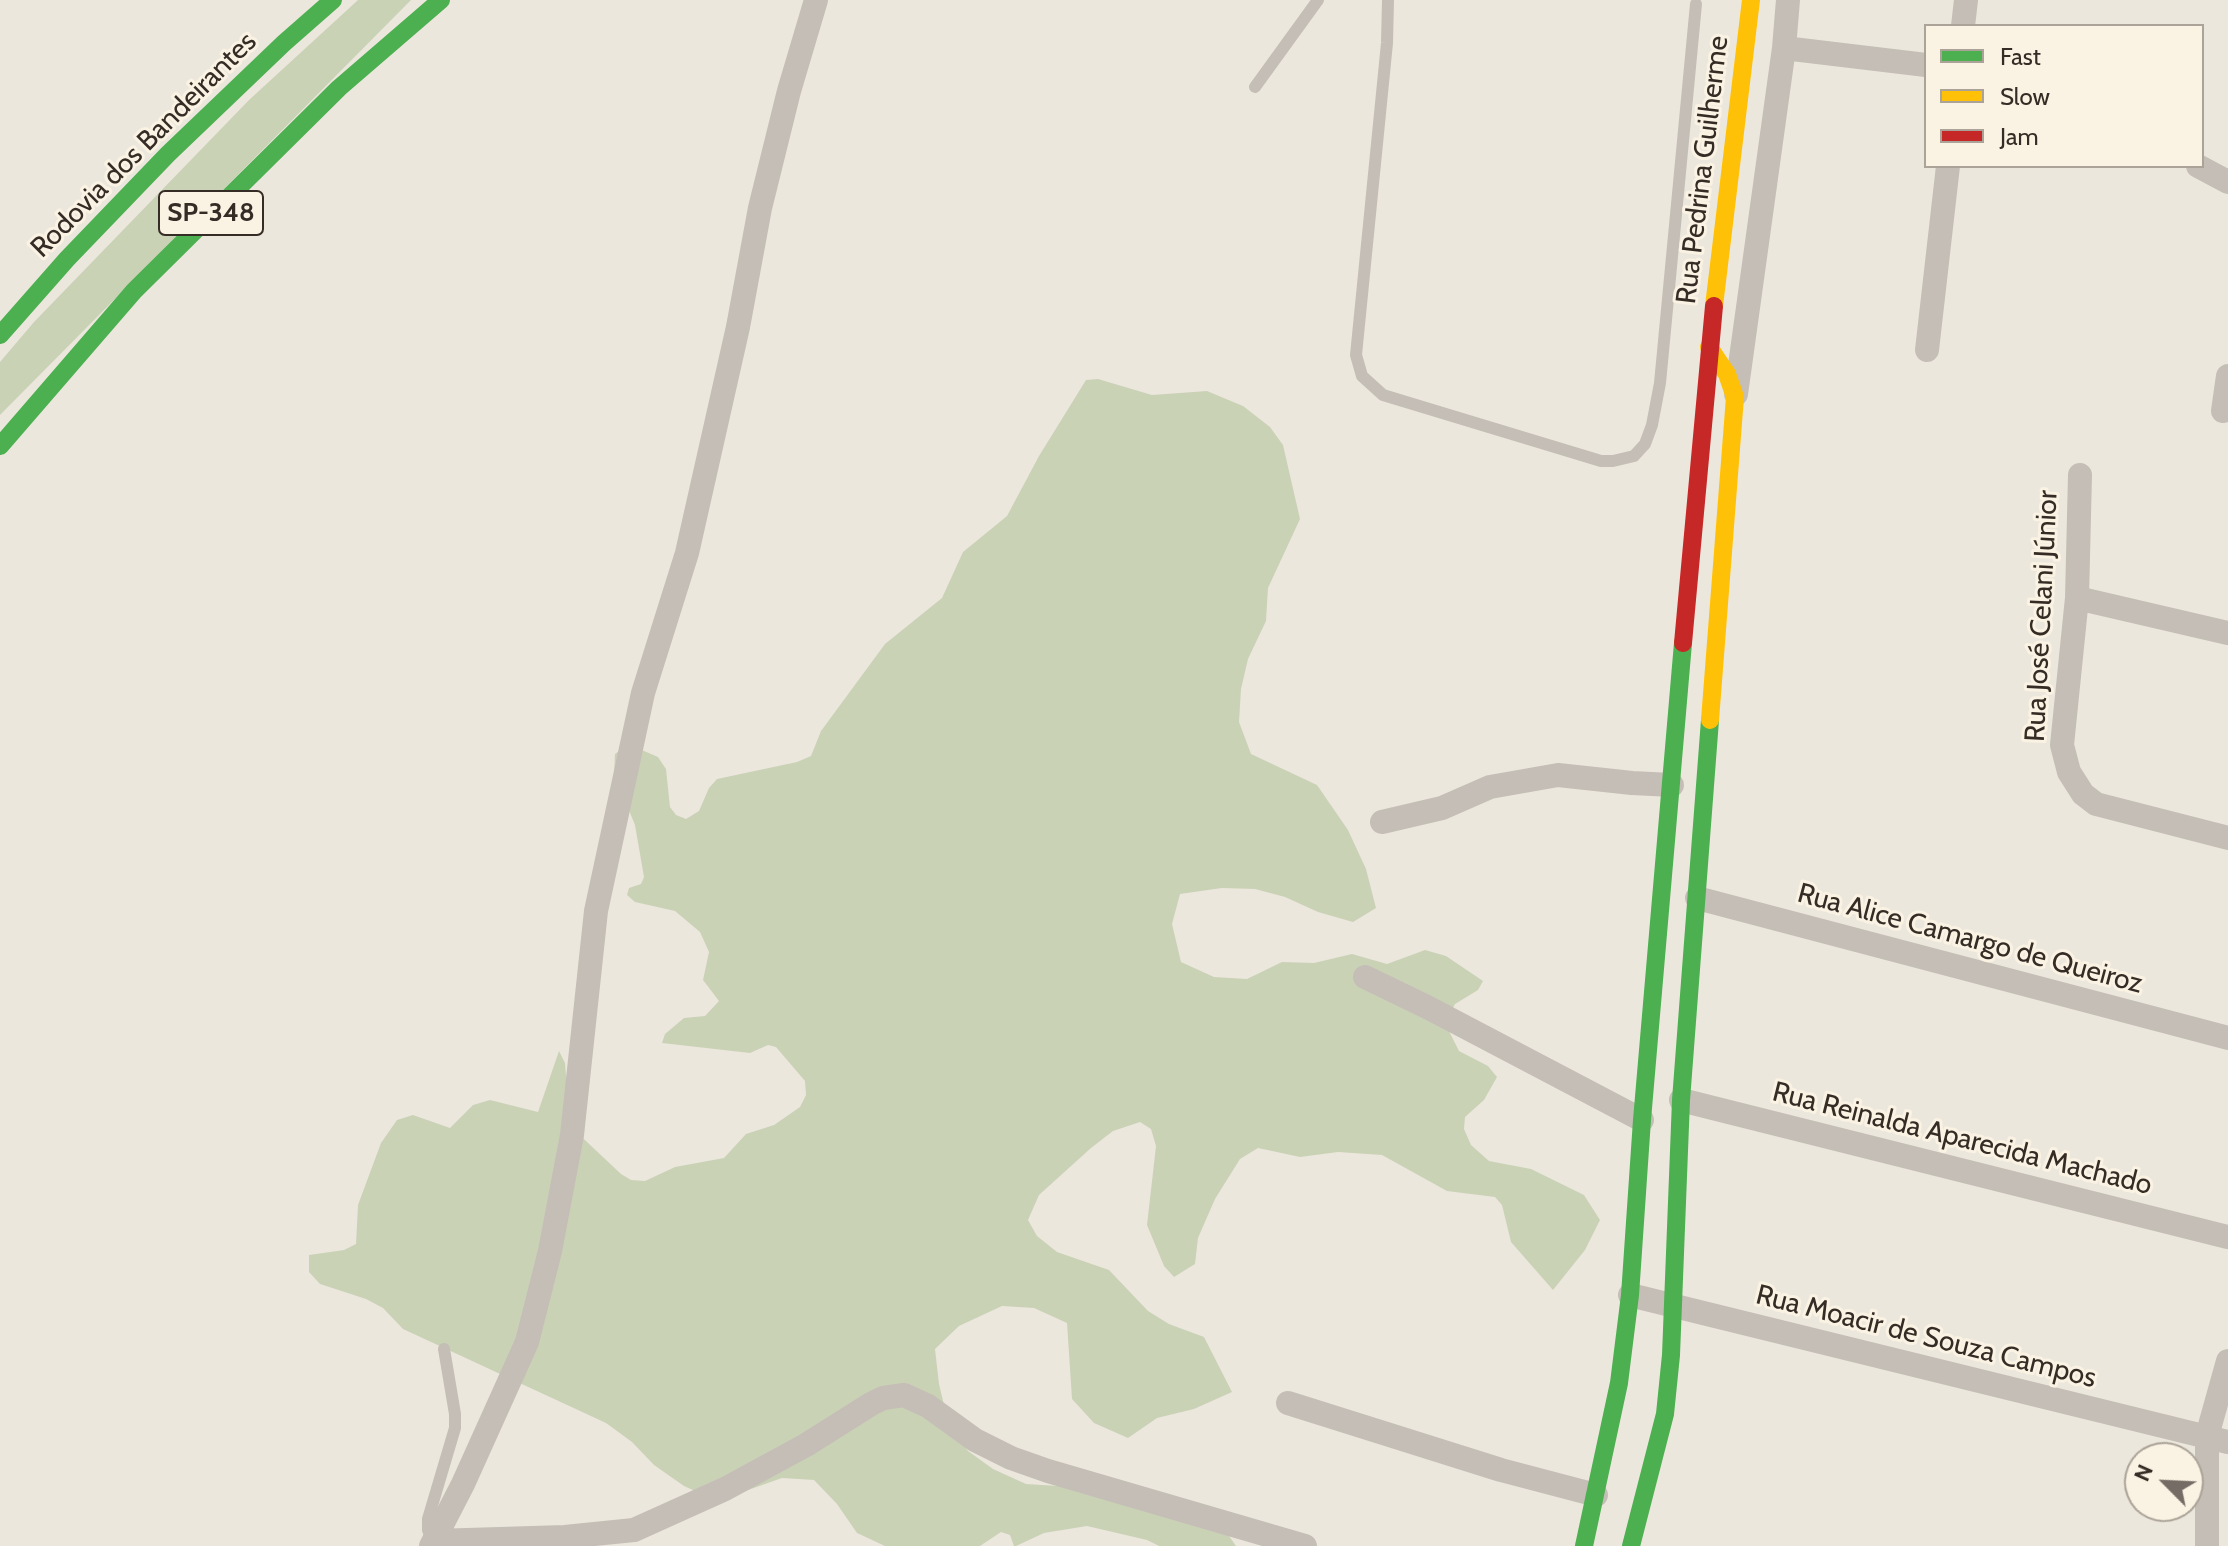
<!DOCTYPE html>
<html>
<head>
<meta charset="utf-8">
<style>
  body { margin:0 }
  #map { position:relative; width:2228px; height:1546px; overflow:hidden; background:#ece7dd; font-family:Cabin,sans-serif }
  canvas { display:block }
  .legend { position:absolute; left:1924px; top:24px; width:280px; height:144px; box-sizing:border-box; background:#faf2e3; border:2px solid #aba397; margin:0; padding:10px 14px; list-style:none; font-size:24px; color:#352c25 }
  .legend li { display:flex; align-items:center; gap:16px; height:40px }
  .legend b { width:40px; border:2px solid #aba397 }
  .north { position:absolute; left:2124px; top:1442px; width:80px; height:80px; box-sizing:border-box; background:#faf2e3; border:2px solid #aba397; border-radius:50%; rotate:294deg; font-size:22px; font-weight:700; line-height:32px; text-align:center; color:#352c25 }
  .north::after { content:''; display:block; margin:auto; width:28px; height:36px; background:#756d65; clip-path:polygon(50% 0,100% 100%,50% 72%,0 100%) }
</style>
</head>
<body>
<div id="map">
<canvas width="2228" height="1546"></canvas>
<ul class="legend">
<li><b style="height:10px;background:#4caf50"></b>Fast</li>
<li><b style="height:10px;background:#ffc107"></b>Slow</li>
<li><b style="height:10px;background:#c62828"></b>Jam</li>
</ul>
<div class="north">N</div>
</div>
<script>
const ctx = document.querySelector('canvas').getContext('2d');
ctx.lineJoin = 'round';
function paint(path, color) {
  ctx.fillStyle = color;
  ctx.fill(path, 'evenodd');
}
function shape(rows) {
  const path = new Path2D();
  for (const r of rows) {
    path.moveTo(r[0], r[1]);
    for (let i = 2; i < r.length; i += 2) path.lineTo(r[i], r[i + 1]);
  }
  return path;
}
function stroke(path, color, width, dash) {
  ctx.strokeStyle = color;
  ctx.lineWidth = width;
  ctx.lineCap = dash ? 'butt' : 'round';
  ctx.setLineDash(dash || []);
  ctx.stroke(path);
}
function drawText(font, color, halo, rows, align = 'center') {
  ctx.font = font + ' Cabin,sans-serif';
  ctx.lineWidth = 6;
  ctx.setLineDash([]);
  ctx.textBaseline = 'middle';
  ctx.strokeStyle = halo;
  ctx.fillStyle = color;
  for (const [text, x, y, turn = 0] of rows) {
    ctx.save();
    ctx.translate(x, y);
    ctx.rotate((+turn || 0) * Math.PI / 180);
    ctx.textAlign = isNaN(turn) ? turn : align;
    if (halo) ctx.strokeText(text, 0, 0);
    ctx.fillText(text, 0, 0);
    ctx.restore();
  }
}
paint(shape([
  [358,0,411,0,0,415,0,362,34,322,249,100],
  [1098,379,1152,395,1207,391,1243,406,1270,427,1283,445,1300,519,1268,588,1266,621,1248,659,1241,689,1239,722,1251,754,1317,785,1348,830,1366,869,1376,908,1353,922,1318,912,1285,897,1255,889,1222,888,1180,894,1172,924,1181,962,1214,977,1247,979,1282,962,1314,963,1352,954,1387,964,1425,950,1446,956,1483,981,1478,990,1455,1004,1445,1023,1459,1051,1488,1066,1497,1077,1484,1100,1465,1117,1464,1129,1471,1145,1489,1161,1531,1169,1584,1195,1600,1220,1585,1250,1553,1290,1511,1242,1502,1205,1495,1197,1447,1191,1382,1155,1338,1152,1300,1157,1258,1148,1240,1159,1215,1199,1198,1238,1195,1264,1174,1277,1164,1266,1147,1225,1156,1146,1151,1129,1140,1122,1113,1131,1091,1148,1039,1195,1028,1220,1037,1236,1057,1252,1109,1270,1148,1311,1169,1324,1204,1337,1232,1392,1194,1409,1157,1418,1128,1438,1094,1423,1072,1399,1067,1323,1034,1308,1002,1306,959,1326,935,1349,939,1384,948,1422,968,1451,993,1469,1026,1484,1091,1488,1225,1530,1236,1546,1159,1546,1147,1540,1087,1526,1044,1533,1016,1546,1014,1546,1010,1535,1001,1532,980,1546,885,1546,857,1533,837,1504,814,1480,782,1478,717,1501,684,1486,654,1465,632,1442,606,1423,403,1329,383,1308,366,1299,320,1284,309,1272,309,1255,344,1250,356,1244,358,1205,381,1143,397,1120,413,1115,450,1128,473,1105,490,1100,538,1112,559,1051,565,1063,570,1126,621,1174,631,1180,645,1181,675,1167,724,1158,746,1134,774,1125,800,1107,806,1095,805,1081,776,1047,768,1045,750,1053,662,1043,665,1034,684,1018,705,1016,719,1001,703,980,709,952,700,932,675,911,635,902,627,895,629,888,641,884,644,877,635,825,614,774,615,754,628,744,658,757,666,769,670,807,676,815,686,819,699,811,709,788,717,779,797,762,811,756,821,731,885,644,942,598,963,552,1007,516,1039,456,1086,380]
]), '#cad2b6');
stroke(shape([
  [1388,0,1387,43,1356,355,1362,376,1383,395,1601,461,1613,461,1634,456,1645,444,1652,425,1660,383,1696,4],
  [1255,87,1318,0],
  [433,1540,428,1530,428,1519,455,1428,455,1414,444,1349]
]), '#c4beb6', 12);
stroke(shape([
  [1963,26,1966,0],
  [1784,48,1926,65],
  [2198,166,2228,182],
  [1927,350,1948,166],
  [1736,394,1784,48,1788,0],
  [2223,411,2228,376],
  [2080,475,2077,598,2062,745,2069,772,2083,794,2096,804,2228,838],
  [2077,598,2228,633],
  [1382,822,1442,808,1490,787,1558,775,1632,783,1672,785],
  [1697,898,2228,1038],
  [1365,977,1427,1007,1642,1120],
  [1681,1100,2228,1237],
  [1630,1295,2228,1442],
  [1288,1403,1501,1470,1596,1495],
  [434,1541,565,1537,634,1530,725,1489,806,1445,871,1404,883,1398,904,1395,928,1406,975,1440,1011,1458,1048,1471,1305,1546],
  [431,1546,463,1484,527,1342,550,1251,572,1135,596,911,643,693,687,553,738,327,760,208,789,91,816,0],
  [2207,1546,2207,1436,2228,1361]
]), '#c4beb6', 24);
stroke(shape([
  [0,335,67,259,168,154,284,43,333,0],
  [0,446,134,291,339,88,441,0],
  [1584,1546,1619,1383,1630,1295,1642,1120,1683,643],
  [1631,1546,1665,1414,1671,1355,1681,1100,1710,720]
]), '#4caf50', 18);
stroke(shape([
  [1714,306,1751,0],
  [1709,347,1727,374,1735,397,1710,720]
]), '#ffc107', 18);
stroke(shape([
  [1683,643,1714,306]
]), '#c62828', 18);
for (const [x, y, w] of [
  [211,213,104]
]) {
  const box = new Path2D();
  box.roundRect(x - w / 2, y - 22, w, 44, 6);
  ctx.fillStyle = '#faf2e3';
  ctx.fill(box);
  stroke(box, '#352c25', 2);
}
drawText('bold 26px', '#352c25', null, [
  ["SP-348",211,213]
]);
drawText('28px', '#352c25', '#faf2e3', [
  ["Rodovia dos Bandeirantes",144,145,-45],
  ["Rua Pedrina Guilherme",1703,170,-83],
  ["Rua José Celani Júnior",2042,616,-87],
  ["Rua Alice Camargo de Queiroz",1970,939,15],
  ["Rua Reinalda Aparecida Machado",1962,1139,14],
  ["Rua Moacir de Souza Campos",1926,1337,14]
]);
</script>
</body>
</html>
